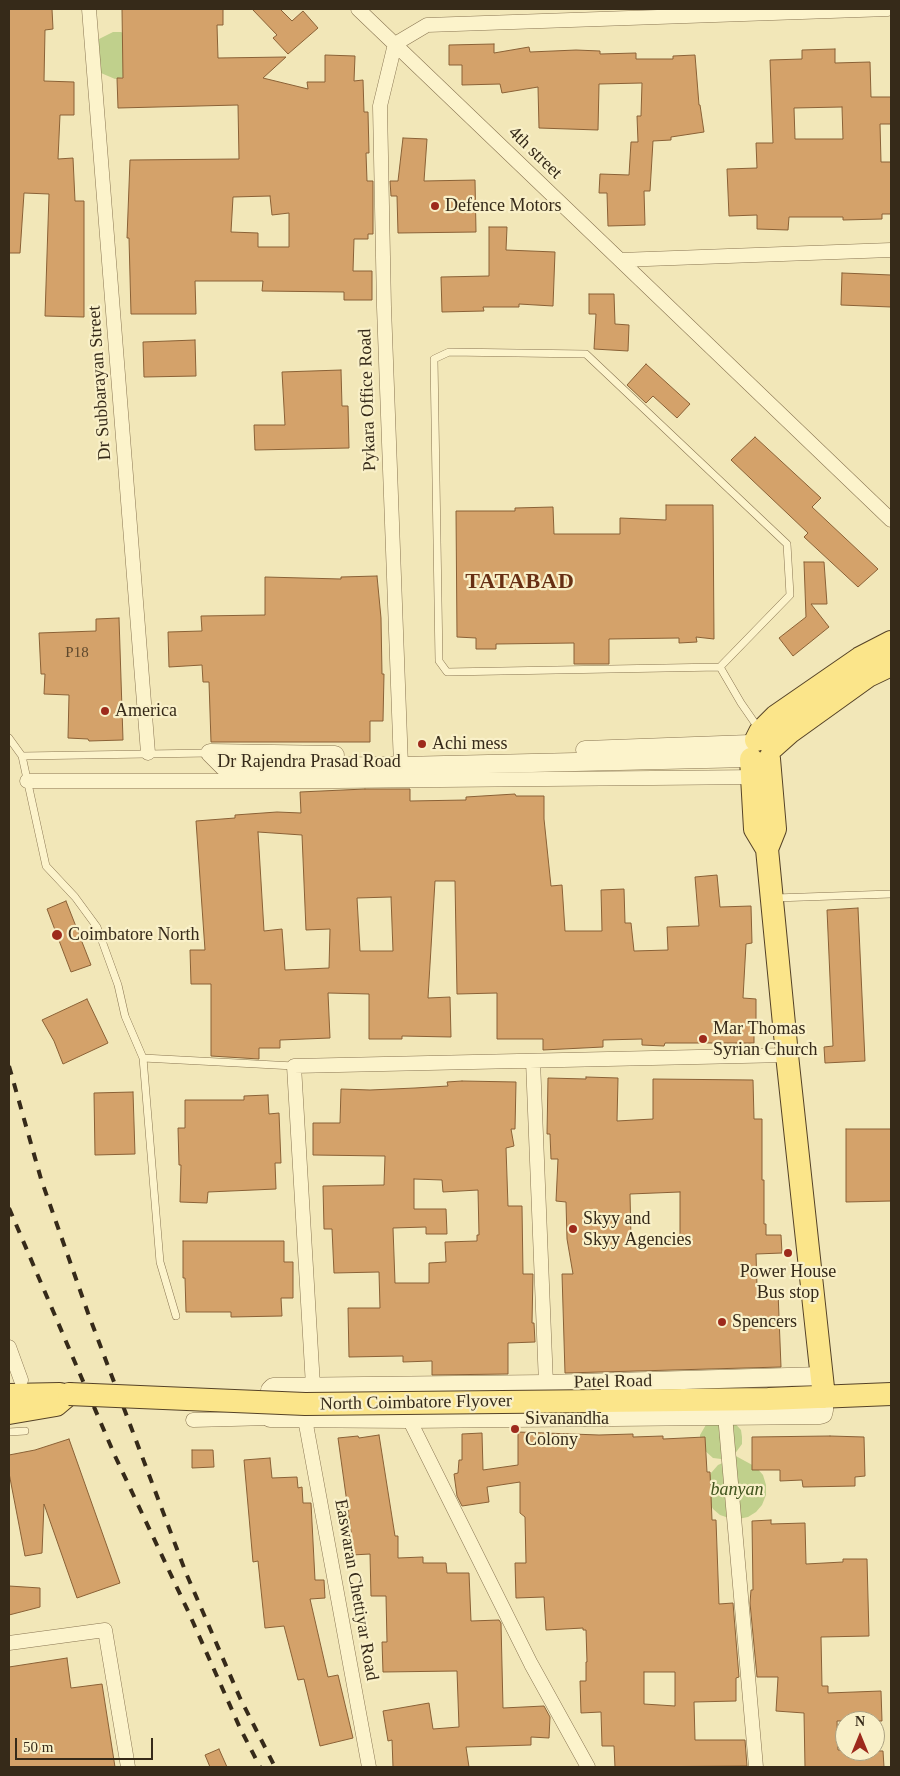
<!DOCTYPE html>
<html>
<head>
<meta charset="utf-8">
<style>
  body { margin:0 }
  #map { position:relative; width:900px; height:1776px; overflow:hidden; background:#f2e7b8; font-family:"Times New Roman",serif }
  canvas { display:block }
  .frame { position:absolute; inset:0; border:10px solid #362a19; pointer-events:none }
  .north { position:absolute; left:835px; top:1711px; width:50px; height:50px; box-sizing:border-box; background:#f9f0c8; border:1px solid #aba182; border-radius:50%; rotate:0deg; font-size:14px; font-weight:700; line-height:20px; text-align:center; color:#362a19 }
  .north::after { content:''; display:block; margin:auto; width:18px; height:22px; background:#9d2a1c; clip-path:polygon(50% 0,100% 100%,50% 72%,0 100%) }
  .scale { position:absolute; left:15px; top:1738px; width:138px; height:22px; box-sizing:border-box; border:2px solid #362a19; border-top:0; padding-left:6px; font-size:15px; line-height:18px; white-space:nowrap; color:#362a19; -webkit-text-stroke:4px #f9f0c8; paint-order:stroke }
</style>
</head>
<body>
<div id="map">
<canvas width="900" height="1776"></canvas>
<div class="frame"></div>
<div class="north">N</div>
<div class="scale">50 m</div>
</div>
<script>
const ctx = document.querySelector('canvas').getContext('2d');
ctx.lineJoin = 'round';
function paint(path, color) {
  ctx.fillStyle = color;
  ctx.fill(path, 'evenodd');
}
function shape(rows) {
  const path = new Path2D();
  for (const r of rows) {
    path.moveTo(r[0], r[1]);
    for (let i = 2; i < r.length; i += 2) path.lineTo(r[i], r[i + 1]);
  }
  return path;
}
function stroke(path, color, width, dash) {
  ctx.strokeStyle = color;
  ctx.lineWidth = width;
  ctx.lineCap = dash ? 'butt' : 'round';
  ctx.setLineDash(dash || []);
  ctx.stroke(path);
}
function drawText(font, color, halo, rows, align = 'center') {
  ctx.font = font + ' "Times New Roman",serif';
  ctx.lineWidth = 4.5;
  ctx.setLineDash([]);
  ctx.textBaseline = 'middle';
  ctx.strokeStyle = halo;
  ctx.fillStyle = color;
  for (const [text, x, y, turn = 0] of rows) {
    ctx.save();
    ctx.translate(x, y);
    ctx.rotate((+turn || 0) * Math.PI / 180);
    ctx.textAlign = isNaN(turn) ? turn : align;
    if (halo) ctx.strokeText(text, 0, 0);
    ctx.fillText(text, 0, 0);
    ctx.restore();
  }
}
paint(shape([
  [113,32,121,32,128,35,130,75,115,79,101,73,94,45,99,39],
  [732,1420,741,1430,742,1437,742,1444,734,1455,756,1467,763,1475,766,1485,766,1495,762,1505,756,1512,748,1517,738,1519,729,1518,720,1515,713,1509,708,1500,707,1482,711,1473,718,1465,727,1461,728,1458,721,1459,713,1458,703,1449,700,1442,700,1435,707,1423]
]), '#c0d08c');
const building = shape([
  [9,9,52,9,53,29,45,30,44,81,74,82,74,115,60,115,58,159,73,158,75,201,84,201,84,317,45,316,49,194,24,193,20,253,9,253,9,9],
  [122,9,223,9,223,25,217,25,218,58,286,57,263,78,308,89,307,82,325,82,325,55,355,56,354,81,363,80,364,112,368,112,369,153,366,153,367,181,373,181,373,234,368,234,368,239,354,239,353,271,372,271,372,300,344,300,344,292,262,291,263,281,195,281,196,314,131,314,129,238,127,238,130,160,239,159,238,105,118,108,117,78,123,78,122,9],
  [270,196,272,215,289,213,289,247,258,247,258,233,231,232,233,197,270,196],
  [252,9,280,9,292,21,303,11,318,28,288,54,273,38,277,35,252,9],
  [494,44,494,53,529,47,530,52,576,50,600,51,600,54,636,53,636,59,673,59,673,56,695,55,699,105,700,105,704,132,671,137,671,140,653,141,650,191,644,191,645,225,608,226,607,193,599,193,600,174,629,175,631,142,638,142,637,116,641,116,642,83,599,84,598,130,539,128,538,87,502,93,500,84,462,85,462,65,449,65,449,45,494,44],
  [835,49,835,63,870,62,871,97,891,97,891,124,880,124,881,162,891,162,891,214,882,214,882,219,843,220,843,217,789,217,788,230,757,229,757,215,729,216,727,169,757,168,756,143,773,143,770,60,802,59,802,50,835,49],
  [842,107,843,139,795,139,794,108,842,107],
  [403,138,427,139,424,181,475,180,476,232,398,233,397,196,391,196,390,181,398,181,403,138],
  [489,227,507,227,506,250,555,252,553,306,519,304,519,307,483,307,484,311,442,312,441,277,489,276,489,227],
  [842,273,891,275,891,307,841,305,842,273],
  [589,294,614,294,615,324,629,325,628,351,594,349,596,314,589,314,589,294],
  [195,340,196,376,144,377,143,342,195,340],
  [646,364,690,404,677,418,653,396,646,403,627,385,646,364],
  [341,370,342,406,348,406,349,448,255,450,254,425,285,425,282,372,341,370],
  [755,437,821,498,812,507,878,569,858,587,804,537,808,533,731,460,755,437],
  [666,505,713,505,714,639,696,637,697,642,679,643,679,638,609,639,609,664,574,664,574,643,496,644,496,649,476,649,476,638,457,637,456,511,515,511,515,508,553,507,554,534,620,534,620,518,666,520,666,505],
  [804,562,824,562,827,604,811,604,829,627,793,656,779,638,806,617,804,562],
  [377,576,381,618,382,674,384,674,383,721,370,721,370,742,211,742,209,682,203,682,202,665,169,667,168,632,202,631,201,616,265,615,265,577,341,579,341,577,377,576],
  [119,618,123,740,89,741,88,739,68,738,69,695,44,694,45,674,41,674,39,633,96,631,96,619,119,618],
  [365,789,410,789,410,801,466,800,466,797,515,794,516,796,544,796,544,819,551,886,562,885,565,931,602,931,601,890,624,889,625,923,631,923,634,951,668,950,667,927,699,926,695,877,717,875,720,907,751,906,752,943,746,944,743,998,756,999,756,1020,754,1020,754,1043,665,1043,664,1046,642,1045,642,1039,603,1040,603,1047,543,1050,543,1039,497,1039,497,993,457,994,455,881,435,881,428,998,450,997,451,1037,402,1036,402,1039,369,1039,369,994,328,993,330,1038,280,1040,280,1048,259,1048,259,1059,211,1056,211,984,191,984,190,950,205,950,196,821,235,818,235,815,277,812,301,813,300,792,365,789],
  [258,832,302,835,306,930,330,929,329,968,285,970,282,929,264,931,258,832],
  [391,897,393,951,360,951,357,898,391,897],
  [66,901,91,965,71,972,47,909,66,901],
  [858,908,865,1061,825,1063,824,1047,833,1046,827,910,858,908],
  [87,999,108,1043,63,1064,54,1041,42,1020,87,999],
  [586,1077,618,1078,617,1121,653,1119,653,1079,753,1080,754,1119,762,1119,762,1180,764,1180,764,1224,766,1224,766,1235,781,1235,782,1253,756,1254,757,1286,759,1286,760,1293,778,1292,781,1367,565,1373,562,1274,573,1274,567,1239,566,1202,556,1201,558,1159,551,1159,550,1134,547,1134,548,1078,586,1079,586,1077],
  [680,1192,680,1240,631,1239,630,1194,680,1192],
  [462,1081,516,1082,515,1129,511,1129,514,1146,506,1148,508,1206,522,1206,523,1274,533,1274,532,1323,534,1323,535,1342,508,1343,508,1374,432,1375,432,1361,403,1362,403,1356,349,1357,348,1308,380,1308,379,1272,334,1273,332,1229,324,1229,323,1186,384,1185,385,1156,313,1155,313,1123,340,1123,341,1089,370,1090,415,1088,448,1086,447,1082,462,1081],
  [414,1179,442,1180,443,1192,478,1190,479,1235,477,1235,477,1241,445,1242,446,1262,429,1263,429,1283,395,1283,393,1228,426,1227,426,1234,447,1234,446,1209,414,1209,414,1179],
  [133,1092,135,1154,95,1155,94,1093,133,1092],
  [268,1095,269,1114,279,1113,281,1163,275,1163,276,1189,208,1192,207,1203,180,1202,181,1165,179,1165,178,1128,185,1128,185,1100,244,1100,244,1096,268,1095],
  [846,1129,891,1129,891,1201,846,1202,846,1129],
  [183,1241,284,1241,284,1262,293,1262,293,1298,281,1298,282,1316,231,1317,231,1312,186,1312,185,1278,183,1278,183,1241],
  [518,1432,599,1435,633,1434,633,1437,663,1436,663,1439,705,1437,707,1472,710,1472,712,1520,716,1520,719,1604,733,1603,739,1677,736,1678,736,1701,694,1702,695,1740,745,1740,747,1766,615,1767,614,1746,602,1746,601,1712,581,1713,580,1681,586,1681,586,1662,587,1662,586,1630,583,1630,583,1628,546,1630,544,1597,516,1598,515,1563,526,1563,525,1517,520,1513,520,1482,487,1487,489,1502,462,1506,457,1496,454,1474,458,1473,459,1460,462,1460,462,1434,482,1433,483,1470,518,1465,518,1432],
  [644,1672,675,1672,675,1706,644,1704,644,1672],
  [379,1435,395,1536,398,1536,398,1558,423,1557,423,1563,446,1563,447,1573,469,1573,471,1621,499,1620,501,1623,503,1708,544,1706,550,1717,549,1738,531,1737,531,1745,466,1747,469,1767,393,1767,392,1740,388,1741,383,1711,429,1703,433,1729,459,1727,457,1671,383,1672,382,1642,387,1642,386,1596,371,1596,370,1554,352,1555,352,1539,338,1438,358,1436,359,1438,379,1435],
  [830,1436,864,1437,865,1476,855,1477,855,1486,803,1487,802,1480,780,1481,780,1470,752,1470,752,1437,830,1436],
  [69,1439,120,1583,77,1598,44,1504,42,1553,25,1556,9,1473,9,1455,35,1450,69,1439],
  [192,1450,213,1450,214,1467,192,1468,192,1450],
  [270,1458,272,1478,297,1477,298,1488,302,1487,303,1503,311,1503,315,1580,324,1580,325,1598,310,1599,328,1677,338,1675,353,1738,320,1746,304,1679,298,1680,284,1626,265,1628,258,1561,253,1562,244,1460,270,1458],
  [771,1520,771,1524,805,1523,806,1564,843,1562,843,1559,867,1559,869,1636,821,1637,822,1686,828,1686,828,1693,881,1691,882,1721,837,1721,838,1750,883,1751,884,1767,805,1767,804,1713,776,1711,778,1677,757,1677,750,1603,751,1590,753,1590,752,1521,771,1520],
  [9,1586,40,1588,40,1607,9,1615,9,1586],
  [67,1658,71,1688,102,1684,115,1767,9,1767,9,1667,67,1658],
  [219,1749,227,1767,210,1767,205,1755,219,1749]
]);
paint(building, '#d4a26a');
stroke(building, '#8a6136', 1);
const service = shape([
  [720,667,790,595,787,544,586,354,449,352,434,359,439,661,447,672,720,667,741,703,759,729],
  [9,738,22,756,209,753],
  [22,756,46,866,75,897,97,927,118,985,125,1016,143,1058],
  [775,898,891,894],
  [176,1316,160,1262,143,1058,294,1066],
  [9,1432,25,1431]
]);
const minor = shape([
  [89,9,148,753],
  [358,9,620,260,891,250],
  [620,260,891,520],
  [401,766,384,307,380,106,395,44,427,25,888,9],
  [27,781,336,781,759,777],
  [533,1061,546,1384],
  [9,1347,21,1380],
  [313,1386,294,1066,787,1055],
  [725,1415,756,1767],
  [305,1419,369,1767],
  [409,1419,531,1664,588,1767],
  [193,1420,270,1418],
  [9,1643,105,1630,128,1767]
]);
const tertiary = shape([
  [585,750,750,744],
  [210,753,224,767,401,766,750,758],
  [210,753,335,755],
  [822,1376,546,1384,273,1387,270,1390,270,1418,409,1419,820,1415,823,1414,824,1410,824,1397]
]);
const primary = shape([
  [756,740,760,732,776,716,860,658,891,642],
  [772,748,790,732,868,676,891,665],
  [751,759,755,829,767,849,787,1055,824,1397],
  [767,849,775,829,769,759],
  [9,1395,60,1394],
  [601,1401,768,1399,891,1394],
  [9,1413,56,1405,69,1394]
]);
stroke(service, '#897552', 8);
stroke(minor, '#897552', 15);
stroke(tertiary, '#897552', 19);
stroke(primary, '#554227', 24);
stroke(service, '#fcf3cb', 7);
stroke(minor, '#fcf3cb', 14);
stroke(tertiary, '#fcf3cb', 18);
stroke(primary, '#fbe58a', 22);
stroke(shape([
  [9,1066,41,1179,88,1313,186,1573,240,1698,275,1767],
  [9,1208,115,1456,188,1611,240,1728,260,1767]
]), '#362a19', 4, [9, 9]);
const primaryBridge = shape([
  [69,1394,305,1404,601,1401]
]);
stroke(primaryBridge, '#554227', 24, []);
stroke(primaryBridge, '#fbe58a', 22);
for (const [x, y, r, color] of [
  [435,206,5,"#9d2a1c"],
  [105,711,5,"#9d2a1c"],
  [422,744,5,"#9d2a1c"],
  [57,935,6,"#9d2a1c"],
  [703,1039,5,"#9d2a1c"],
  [573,1229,5,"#9d2a1c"],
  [788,1253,5,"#9d2a1c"],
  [722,1322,5,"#9d2a1c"],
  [515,1429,5,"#9d2a1c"]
]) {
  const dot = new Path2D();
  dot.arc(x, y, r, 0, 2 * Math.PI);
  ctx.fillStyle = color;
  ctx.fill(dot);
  stroke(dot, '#f9f0c8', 2);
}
drawText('15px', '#5e482d', null, [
  ["P18",77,653]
]);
drawText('18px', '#362a19', '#f9f0c8', [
  ["4th street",535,153,44],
  ["Dr Subbarayan Street",100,383,-94],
  ["Pykara Office Road",368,400,-92],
  ["Dr Rajendra Prasad Road",309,762],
  ["Patel Road",613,1382,-1],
  ["North Coimbatore Flyover",416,1403,-1],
  ["Easwaran Chettiyar Road",356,1590,80]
]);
drawText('18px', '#362a19', '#f9f0c8', [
  ["Defence Motors",445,206],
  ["America",115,711],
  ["Achi mess",432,744],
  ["Coimbatore North",68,935],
  ["Mar Thomas",713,1029],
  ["Syrian Church",713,1050],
  ["Skyy and",583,1219],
  ["Skyy Agencies",583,1240],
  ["Power House",788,1272,"center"],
  ["Bus stop",788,1293,"center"],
  ["Spencers",732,1322],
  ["Sivanandha",525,1419],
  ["Colony",525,1440]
], 'left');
drawText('italic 18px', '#40541d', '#f9f0c8', [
  ["banyan",737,1490]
]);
ctx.letterSpacing = '1px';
drawText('bold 22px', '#672f14', '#f9f0c8', [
  ["TATABAD",520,582]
]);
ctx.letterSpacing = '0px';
</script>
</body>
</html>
